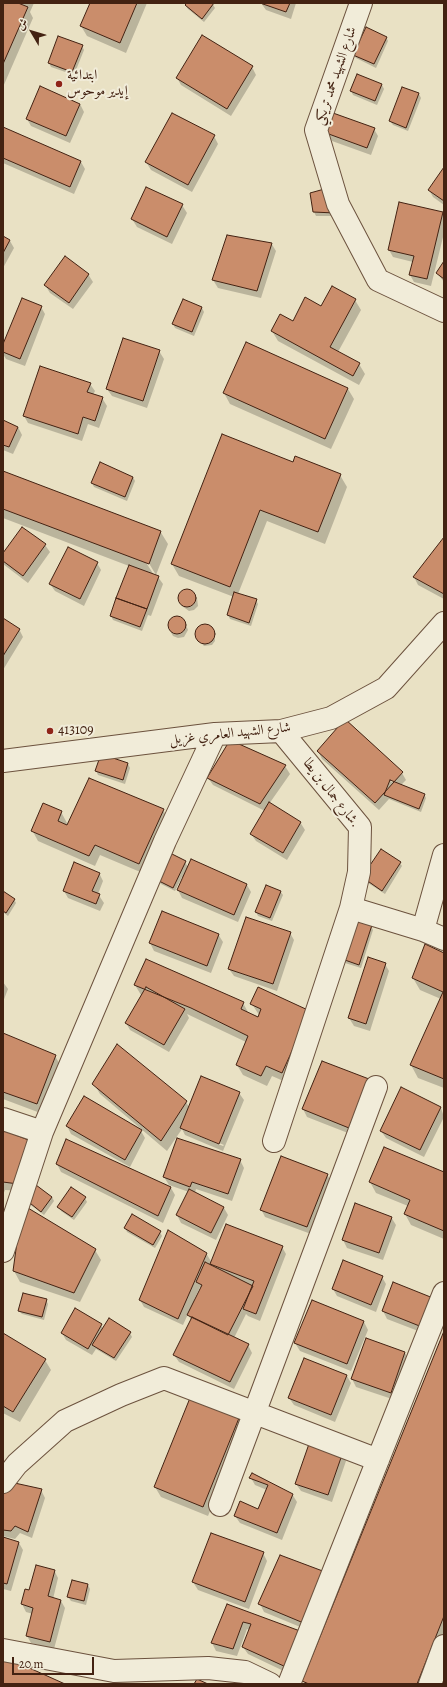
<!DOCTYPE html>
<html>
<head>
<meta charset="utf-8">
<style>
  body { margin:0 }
  #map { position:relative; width:447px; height:1687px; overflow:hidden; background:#e9e1c4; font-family:Alegreya,Amiri,serif }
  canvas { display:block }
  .frame { position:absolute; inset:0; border:4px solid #432212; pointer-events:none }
  .north { position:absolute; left:12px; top:12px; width:40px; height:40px; -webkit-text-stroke:3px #f1ecd9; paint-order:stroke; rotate:308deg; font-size:11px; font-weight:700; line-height:16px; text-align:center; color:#432212 }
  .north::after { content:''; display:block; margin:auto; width:14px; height:18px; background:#432212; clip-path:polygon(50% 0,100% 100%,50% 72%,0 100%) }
  .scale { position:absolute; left:12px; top:1657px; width:82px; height:18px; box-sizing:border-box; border:2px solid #432212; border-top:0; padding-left:5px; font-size:12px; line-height:14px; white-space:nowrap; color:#432212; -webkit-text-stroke:3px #f1ecd9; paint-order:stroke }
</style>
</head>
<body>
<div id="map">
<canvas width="447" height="1687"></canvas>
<div class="frame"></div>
<div class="north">ش</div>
<div class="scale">20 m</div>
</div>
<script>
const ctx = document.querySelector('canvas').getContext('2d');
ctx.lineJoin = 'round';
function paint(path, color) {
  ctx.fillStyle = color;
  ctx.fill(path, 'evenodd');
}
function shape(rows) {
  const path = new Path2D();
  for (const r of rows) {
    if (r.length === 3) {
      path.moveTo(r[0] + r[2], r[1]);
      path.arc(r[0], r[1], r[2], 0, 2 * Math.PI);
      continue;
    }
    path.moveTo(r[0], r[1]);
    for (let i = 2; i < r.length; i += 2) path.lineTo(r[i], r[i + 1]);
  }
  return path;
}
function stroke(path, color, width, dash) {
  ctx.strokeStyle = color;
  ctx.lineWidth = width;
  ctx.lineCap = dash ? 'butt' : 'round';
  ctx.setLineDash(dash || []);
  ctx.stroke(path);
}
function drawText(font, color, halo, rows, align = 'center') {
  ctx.font = font + ' Alegreya,Amiri,serif';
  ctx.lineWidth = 4;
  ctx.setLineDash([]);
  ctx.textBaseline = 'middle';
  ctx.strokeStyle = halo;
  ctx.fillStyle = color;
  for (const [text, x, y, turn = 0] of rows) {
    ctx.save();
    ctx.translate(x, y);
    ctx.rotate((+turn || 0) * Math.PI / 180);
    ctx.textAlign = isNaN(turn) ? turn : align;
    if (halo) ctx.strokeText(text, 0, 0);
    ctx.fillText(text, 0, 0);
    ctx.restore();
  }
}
paint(shape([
  [3,3,34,3,30,12,33,18,3,87],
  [91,3,147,3,126,53,87,36,81,26],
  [188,3,212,3,215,8,204,22,188,9,186,6],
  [261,3,296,3,291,19,266,10],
  [386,37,388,41,376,68,356,58,354,55],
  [82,46,84,50,74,75,51,67,49,63],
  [252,67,256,75,231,116,181,85,177,78],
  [358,75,382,85,384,89,377,105,353,95,351,91],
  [403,88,419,94,421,98,408,131,393,125,390,121],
  [80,104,84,112,70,143,31,126,27,119],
  [3,128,81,162,85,169,74,194,3,163],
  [374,129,378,136,371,155,332,141,327,133],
  [214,136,218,144,192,192,151,170,146,162],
  [444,169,444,205,433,197,429,190],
  [311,193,336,216,316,216,314,212],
  [182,205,187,213,172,244,137,227,132,219],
  [443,213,444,215,444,233,431,286,414,282,410,275,413,262,393,257,389,250],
  [3,237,10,241,14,248,3,268],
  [271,243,276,251,261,298,218,288,213,280],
  [444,263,444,282,437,273],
  [88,274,93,282,73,309,50,293,45,285],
  [183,300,202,308,204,312,194,336,175,328,173,324],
  [355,300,361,310,338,352,359,364,365,374,359,385,278,341,272,331,293,322,321,307],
  [41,307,45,314,25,366,6,359,3,354,3,347],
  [247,343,348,389,354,399,331,449,230,404,224,393],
  [159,351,164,359,147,408,112,396,107,389],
  [90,384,95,391,93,395,102,398,107,406,99,428,88,424,82,441,28,423,24,416],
  [3,421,18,427,22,435,13,454,3,450],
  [293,463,340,475,347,487,325,544,267,521,238,594,256,600,258,604,251,626,230,619,228,615,234,597,179,576,172,564],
  [3,472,160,531,168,544,156,575,147,560,145,561,154,575,158,577,163,584,151,616,148,615,142,631,113,620,111,616,129,566,3,518],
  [133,477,135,481,127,501,94,487,92,483],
  [22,528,45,545,50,552,28,583,3,564,3,555],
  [444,539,444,599,418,585,414,577],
  [97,563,101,570,84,606,55,591,50,584],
  [184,590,190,590,197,598,198,606,194,610,189,611,182,606,180,602,179,597],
  [179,617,184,620,188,630,184,637,178,638,173,636,168,627,171,619],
  [3,619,19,629,23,637,3,670],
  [207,625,214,633,215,641,212,645,204,646,197,638,196,632,199,627],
  [346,720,374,745,391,782,394,782,402,773,406,780,401,785,424,794,426,798,421,812,389,799,379,810,322,759,318,751],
  [230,741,285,766,290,774,269,804,300,822,305,830,287,860,256,841,251,834,265,811,213,785,208,778],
  [101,755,128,764,130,768,125,784,98,775,96,771],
  [163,810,169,820,145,874,100,855,95,866,38,841,32,830,61,812,67,823,66,826],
  [185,862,188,867,247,885,251,892,238,922,182,898,178,890,184,877,182,877,175,891,161,884,158,880],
  [400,863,402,866,385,894,365,881],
  [99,873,103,881,98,894,104,903,100,911,68,898,64,891],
  [280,891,283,895,272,921,258,916,256,912],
  [3,892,14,899,16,903,8,916,3,912],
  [371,926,373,930,361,968,345,963,343,959],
  [290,933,294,940,277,991,234,976,229,969],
  [218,934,223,942,211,973,154,951,150,943],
  [444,955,444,1088,418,1078,411,1065,441,999,420,990,413,978],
  [385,964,389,971,370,1031,354,1026,349,1018],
  [3,982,8,989,3,1002],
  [135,985,243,1003,249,1014,258,1018,259,1015,252,1004,315,1022,288,1083,272,1076,267,1086,243,1075,237,1065,246,1042,187,1014,189,1018,169,1052,130,1030,126,1023,141,995],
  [3,1034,55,1056,61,1066,43,1114,3,1099],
  [118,1046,186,1102,189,1107,239,1093,244,1100,223,1151,185,1135,182,1129,167,1151,100,1094,94,1084],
  [186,1129,224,1145,223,1146,186,1131],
  [322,1062,353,1135,307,1117,303,1109],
  [441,1108,444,1117,424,1157,386,1138,381,1131],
  [67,1126,141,1131,145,1138,130,1167,71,1134],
  [3,1131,22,1191,5,1190,3,1195],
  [66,1141,171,1188,175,1195,163,1223,61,1172,57,1164],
  [240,1160,244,1168,232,1201,196,1189,195,1193,224,1208,228,1215,216,1240,181,1223,177,1215,189,1192,169,1185,164,1177],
  [444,1173,444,1239,411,1225,405,1214,408,1206,376,1193,370,1182],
  [327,1175,332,1182,311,1234,265,1217,261,1209],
  [52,1197,54,1201,44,1215,28,1203],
  [85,1198,87,1202,74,1220,61,1211,59,1207],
  [391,1217,396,1225,383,1260,347,1248,343,1240],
  [125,1228,160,1232,162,1236,155,1248,127,1232],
  [282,1247,286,1254,260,1321,248,1316,246,1314,234,1338,248,1345,252,1353,234,1389,179,1362,174,1355,191,1320,188,1314,183,1325,144,1307,140,1300,206,1253,212,1263],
  [200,1287,201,1289,195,1301,194,1300],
  [95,1250,101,1260,80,1302,20,1282,14,1271],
  [382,1277,386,1284,376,1312,337,1296,333,1289],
  [394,1284,426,1334,387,1319,383,1311],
  [46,1300,48,1304,44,1320,22,1314,19,1311],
  [364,1322,368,1330,351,1371,300,1351,295,1343],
  [101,1325,103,1329,130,1333,132,1337,116,1361,96,1349,92,1355,66,1340,62,1333],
  [3,1334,45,1360,51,1370,20,1422,3,1413],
  [444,1334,444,1645,429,1684,305,1684,303,1681],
  [405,1353,409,1360,395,1400,356,1387,352,1379],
  [347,1376,351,1383,335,1422,294,1405,289,1398],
  [238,1419,244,1429,208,1516,161,1497,155,1487],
  [342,1453,346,1461,332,1502,301,1491,296,1484],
  [251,1478,292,1494,297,1502,282,1540,240,1523,235,1516,259,1510,267,1490,255,1485],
  [41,1490,45,1498,32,1538,20,1533,15,1539,3,1536,3,1493],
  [3,1538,19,1543,23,1550,11,1591,3,1589],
  [263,1553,267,1561,249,1609,198,1590,193,1582],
  [281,1557,310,1631,264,1612,260,1604],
  [54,1570,58,1578,53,1599,61,1601,65,1608,54,1649,31,1643,27,1636,33,1614,26,1612,22,1604,25,1590,30,1591],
  [88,1585,90,1589,86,1605,71,1601,68,1597],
  [227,1605,300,1632,290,1674,248,1654,243,1647,250,1630,247,1629,237,1656,216,1651,212,1643]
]), '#0003');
const building = shape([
  [3,3,18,3,28,7,3,64,3,3],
  [90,3,137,3,120,43,80,26,90,3],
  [187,3,214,3,202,19,185,5,187,3],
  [260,3,290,3,286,12,260,3],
  [366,27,387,37,374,64,353,55,366,27],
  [202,35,253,66,227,109,176,78,202,35],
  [58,36,83,45,72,72,48,63,58,36],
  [357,74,382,84,375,101,350,91,357,74],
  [40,86,80,104,66,136,26,119,40,86],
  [402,87,419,93,406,128,389,121,402,87],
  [172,113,215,135,188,185,145,162,172,113],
  [333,113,375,128,367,148,326,133,333,113],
  [3,127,81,161,70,187,3,158,3,127],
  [444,167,444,201,428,190,444,167],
  [146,187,183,204,167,237,131,219,146,187],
  [328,188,335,213,313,212,310,193,328,188],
  [399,202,443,212,427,279,409,275,414,256,388,250,399,202],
  [227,235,272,243,257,291,212,280,227,235],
  [3,236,10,240,3,253,3,236],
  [65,256,89,274,69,303,44,285,65,256],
  [444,261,444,279,436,273,444,261],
  [332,286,356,299,330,347,360,363,353,376,271,331,280,314,293,321,305,297,321,306,332,286],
  [22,298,42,306,20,359,3,352,3,344,22,298],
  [183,299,202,307,192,332,172,324,183,299],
  [123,338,160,350,143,401,106,389,123,338],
  [246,342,348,388,325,439,223,393,246,342],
  [40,366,91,383,87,392,103,397,95,421,83,417,78,434,23,416,40,366],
  [3,420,18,427,9,447,3,445,3,420],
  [222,434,293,462,295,456,341,474,318,532,260,510,230,587,171,564,222,434],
  [100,462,133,477,125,497,91,483,100,462],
  [3,471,161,531,149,564,3,509,3,471],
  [22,527,46,544,23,576,3,561,3,553,22,527],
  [444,537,444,594,413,577,444,537],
  [68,547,98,562,80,599,49,584,68,547],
  [129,565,159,576,147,609,116,598,129,565],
  [187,598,9],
  [234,592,257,599,249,623,227,615,234,592],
  [116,598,147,609,140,627,110,616,116,598],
  [177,625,9],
  [3,618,20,629,3,656,3,618],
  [205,634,10],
  [345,719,403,772,375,803,317,751,345,719],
  [230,740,286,765,260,804,207,778,230,740],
  [101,754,128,763,123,780,95,771,101,754],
  [89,778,164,809,139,864,95,845,89,856,31,831,43,803,62,811,58,821,67,825,89,778],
  [390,780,425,794,419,809,384,795,390,780],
  [269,802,301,822,283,853,250,834,269,802],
  [381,849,401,862,382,891,362,877,381,849],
  [170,853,186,861,173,888,157,880,170,853],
  [191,859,247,884,234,915,177,890,191,859],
  [74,862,100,873,92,891,100,894,96,904,63,891,74,862],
  [266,885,281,891,270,918,255,912,266,885],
  [3,891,15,899,6,913,3,911,3,891],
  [162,911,219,934,207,966,149,943,162,911],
  [246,917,291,932,273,984,228,969,246,917],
  [355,920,372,925,359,965,342,959,355,920],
  [425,944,444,953,444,1079,410,1065,443,992,412,978,425,944],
  [368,957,386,963,366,1024,348,1018,368,957],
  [146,959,244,1002,241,1009,258,1017,261,1009,250,1004,258,987,310,1011,282,1073,266,1066,261,1076,236,1065,248,1036,191,1008,134,985,146,959],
  [146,987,185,1009,164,1045,125,1023,146,987],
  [3,1033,56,1055,37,1104,3,1092,3,1033],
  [117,1044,187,1101,161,1141,92,1084,117,1044],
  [322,1061,369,1079,349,1128,302,1109,322,1061],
  [201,1076,240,1092,219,1144,180,1128,201,1076],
  [401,1087,441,1107,420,1150,380,1131,401,1087],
  [84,1096,142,1130,125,1160,66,1126,84,1096],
  [3,1130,31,1141,18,1184,3,1182,3,1130],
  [177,1138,241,1159,228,1194,192,1182,190,1187,163,1177,177,1138],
  [66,1139,171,1187,158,1216,56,1164,66,1139],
  [384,1147,444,1172,444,1231,404,1214,410,1200,369,1182,384,1147],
  [281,1156,328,1174,307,1227,260,1210,281,1156],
  [36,1185,52,1197,41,1212,25,1199,36,1185],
  [71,1187,86,1197,72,1217,57,1207,71,1187],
  [189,1189,224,1207,211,1233,176,1215,189,1189],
  [355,1203,392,1217,379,1253,342,1240,355,1203],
  [28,1208,96,1249,74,1293,13,1271,20,1220,28,1208],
  [132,1214,161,1231,153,1245,124,1228,132,1214],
  [226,1224,283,1246,256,1314,243,1309,254,1281,210,1264,226,1224],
  [168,1230,207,1253,178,1319,139,1300,168,1230],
  [343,1260,383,1276,371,1305,332,1289,343,1260],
  [205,1262,253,1286,228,1335,187,1315,202,1285,196,1282,205,1262],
  [393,1282,433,1298,422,1327,382,1311,393,1282],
  [23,1293,47,1299,42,1317,18,1311,23,1293],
  [312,1300,364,1321,347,1364,294,1343,312,1300],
  [75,1308,102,1324,88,1349,61,1333,75,1308],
  [192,1317,249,1344,230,1382,173,1355,192,1317],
  [109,1318,131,1332,114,1358,92,1345,109,1318],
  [444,1331,444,1616,417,1684,309,1684,302,1681,444,1331],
  [3,1333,46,1359,13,1412,3,1406,3,1333],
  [366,1338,405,1352,391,1393,351,1379,366,1338],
  [304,1358,347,1375,331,1415,288,1398,304,1358],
  [190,1398,239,1418,203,1507,154,1487,190,1398],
  [310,1441,343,1452,328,1495,295,1484,310,1441],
  [252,1473,293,1494,277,1533,234,1516,240,1501,258,1509,268,1485,249,1478,252,1473],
  [10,1482,42,1489,28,1532,15,1526,11,1531,3,1530,3,1491,10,1482],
  [211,1533,264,1552,245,1602,192,1582,211,1533],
  [3,1537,19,1542,7,1584,3,1583,3,1537],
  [280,1555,328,1573,306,1624,258,1604,280,1555],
  [36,1565,55,1570,48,1596,61,1600,50,1642,26,1636,33,1608,21,1604,25,1589,29,1590,36,1565],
  [72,1580,88,1584,84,1601,67,1597,72,1580],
  [227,1604,300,1631,286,1667,242,1647,251,1624,243,1622,233,1649,211,1643,227,1604],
  [5,1657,65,1684,3,1684,3,1661,5,1657],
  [197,1679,208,1684,194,1684,197,1679]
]);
paint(building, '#ca8d6b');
stroke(building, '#432212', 1);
const minor = shape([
  [361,3,316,130,338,204,378,280,444,311],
  [281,731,360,827,359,872,351,908,423,930,444,939],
  [3,761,215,734,281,731,331,718,386,688,444,623],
  [423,930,444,855],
  [3,1119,42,1132],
  [274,1141,351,908],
  [3,1251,42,1132,165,841,215,734],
  [3,1482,17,1464,65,1421,121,1395,164,1378,378,1460],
  [220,1505,376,1087],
  [3,1650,114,1671,208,1668,245,1672,270,1684],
  [289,1684,444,1293],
  [430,1684,444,1646]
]);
stroke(minor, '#6c523e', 24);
stroke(minor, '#f1ecd9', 22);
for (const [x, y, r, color] of [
  [59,84,4,"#8f2418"],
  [50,731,4,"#8f2418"]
]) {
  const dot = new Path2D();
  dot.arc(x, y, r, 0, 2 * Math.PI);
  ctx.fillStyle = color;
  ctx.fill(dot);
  stroke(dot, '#f1ecd9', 1.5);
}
drawText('14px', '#432212', '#f1ecd9', [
  ["ابتدائية",67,76],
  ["إيدير موحوس",67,92],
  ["413109",58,731]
], 'left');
drawText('14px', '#432212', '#f1ecd9', [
  ["شارع الشهيد محمد تريكي",336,76,-71],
  ["شارع الشهيد العامري غزيل",230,734,-6],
  ["شارع جمال بن يطا.",331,793,52]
]);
</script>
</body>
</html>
